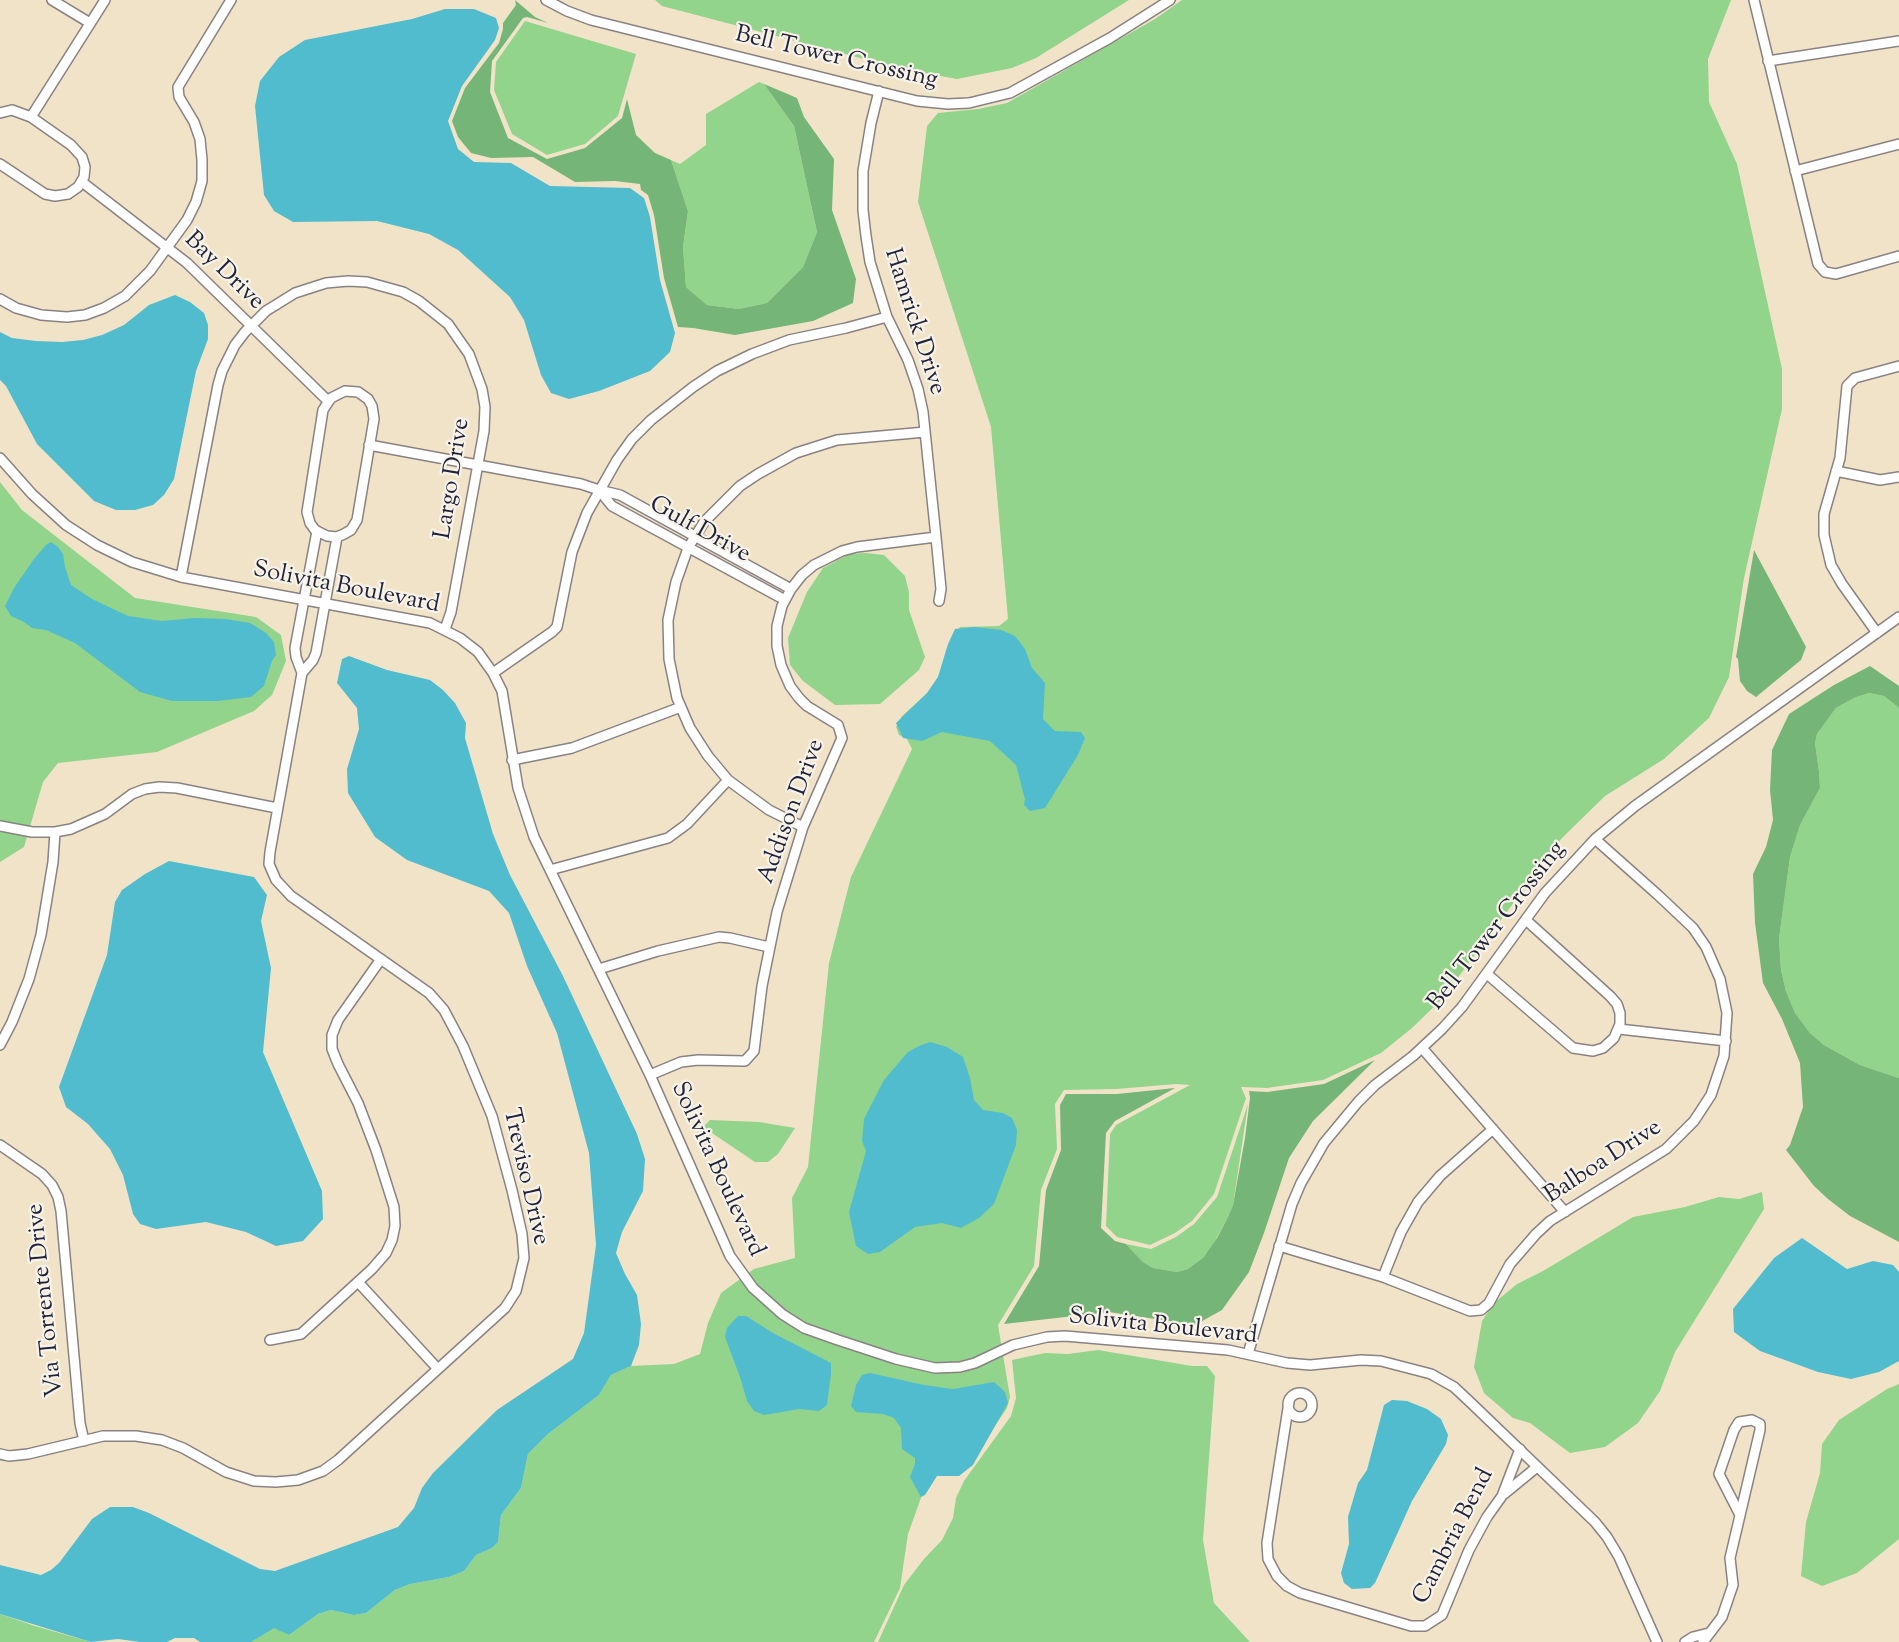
<!DOCTYPE html>
<html>
<head>
<meta charset="utf-8">
<style>
  body { margin:0 }
  canvas { display:block; background:#f1e3c8 }
</style>
</head>
<body>
<canvas width="1899" height="1642"></canvas>
<script>
const ctx = document.querySelector('canvas').getContext('2d');
ctx.lineJoin = 'round';
function paint(path, color) {
  ctx.fillStyle = color;
  ctx.fill(path, 'evenodd');
}
function shape(rows) {
  const path = new Path2D();
  for (const r of rows) {
    if (r.length === 3) {
      path.moveTo(r[0] + r[2], r[1]);
      path.arc(r[0], r[1], r[2], 0, 2 * Math.PI);
      continue;
    }
    path.moveTo(r[0], r[1]);
    for (let i = 2; i < r.length; i += 2) path.lineTo(r[i], r[i + 1]);
  }
  return path;
}
function stroke(path, color, width, dash) {
  ctx.strokeStyle = color;
  ctx.lineWidth = width;
  ctx.lineCap = dash ? 'butt' : 'round';
  ctx.setLineDash(dash || []);
  ctx.stroke(path);
}
function drawText(font, color, halo, rows, align = 'center') {
  ctx.font = font + ' "Sorts Mill Goudy",serif';
  ctx.lineWidth = 4.5;
  ctx.setLineDash([]);
  ctx.textBaseline = 'middle';
  ctx.strokeStyle = halo;
  ctx.fillStyle = color;
  for (const [text, x, y, turn = 0] of rows) {
    ctx.save();
    ctx.translate(x, y);
    ctx.rotate((+turn || 0) * Math.PI / 180);
    ctx.textAlign = isNaN(turn) ? turn : align;
    if (halo) ctx.strokeText(text, 0, 0);
    ctx.fillText(text, 0, 0);
    ctx.restore();
  }
}
paint(shape([
  [655,0,1129,0,1036,58,1012,68,957,79,902,69,662,6],
  [1182,0,1731,0,1708,59,1709,102,1737,164,1782,369,1782,409,1744,578,1729,677,1709,718,1664,759,1605,796,1561,839,1442,999,1412,1028,1381,1053,1323,1080,1267,1088,1241,1087,1246,1098,1214,1194,1192,1221,1175,1233,1150,1245,1117,1237,1106,1226,1110,1134,1116,1125,1190,1085,1176,1084,1117,1089,1064,1090,1055,1104,1057,1149,1041,1190,1034,1266,998,1325,1010,1397,1007,1408,974,1457,931,1470,908,1534,900,1588,874,1642,251,1642,274,1627,289,1635,318,1614,331,1610,354,1615,366,1613,395,1590,410,1584,449,1577,464,1571,476,1555,492,1548,498,1542,501,1515,521,1488,528,1454,548,1434,599,1395,611,1375,631,1366,674,1364,700,1354,708,1323,721,1293,754,1269,795,1258,792,1198,808,1167,829,963,851,877,912,749,907,739,899,735,896,727,902,716,931,690,944,665,953,635,960,627,999,626,1008,619,991,427,918,202,927,126,938,113,978,109,1007,103,1155,19],
  [525,21,636,54,618,116,585,144,547,155,512,134,494,90,496,62],
  [759,82,764,84,794,126,817,232,803,267,767,303,739,309,707,305,686,287,683,247,688,211,671,160,680,164,706,145,706,114],
  [0,482,22,510,135,598,256,617,281,635,286,661,272,695,254,711,157,752,58,763,43,782,24,847,0,862],
  [866,553,884,555,905,576,909,592,909,610,925,657,919,670,880,704,835,705,803,681,790,665,788,638,807,592,823,568,849,554],
  [1869,693,1884,696,1899,708,1899,1078,1860,1065,1824,1045,1810,1033,1795,1013,1786,991,1781,970,1779,939,1790,857,1800,825,1820,788,1819,771,1815,743,1817,734,1836,708,1854,698],
  [1248,1104,1233,1205,1228,1217,1211,1248,1204,1257,1188,1269,1177,1272,1153,1268,1143,1262,1126,1244,1151,1249,1176,1237,1194,1224,1217,1197],
  [710,1120,759,1122,795,1128,778,1154,768,1162,755,1162,703,1127],
  [1762,1192,1764,1209,1675,1352,1660,1391,1638,1423,1605,1447,1570,1453,1530,1423,1513,1418,1484,1393,1474,1367,1482,1321,1494,1303,1517,1284,1543,1271,1633,1217,1685,1207,1719,1197,1739,1199],
  [1098,1350,1192,1366,1207,1366,1215,1376,1203,1540,1214,1603,1250,1642,878,1642,904,1585,924,1559,942,1540,953,1518,956,1498,964,1481,1011,1416,1016,1398,1012,1360,1045,1353,1068,1354],
  [1899,1384,1899,1539,1857,1573,1822,1586,1801,1576,1806,1522,1820,1473,1822,1444,1839,1420,1887,1389],
  [0,1614,35,1626,91,1642,0,1642]
]), '#92d48c');
paint(shape([
  [515,0,535,17,548,23,527,17,523,18,492,61,490,92,508,138,547,159,585,148,622,118,627,99,636,135,655,153,671,160,688,211,683,247,686,287,707,305,739,309,767,303,803,267,817,232,794,126,764,84,797,98,804,117,834,159,832,210,856,279,853,303,813,321,735,335,693,328,678,327,664,278,654,215,648,195,641,190,640,184,615,181,575,182,533,157,491,158,471,153,458,137,452,121,465,88,499,43,503,29,503,23,516,5],
  [1754,550,1806,647,1801,660,1756,697,1747,691,1740,681,1738,659,1736,657],
  [1870,666,1899,686,1899,708,1884,696,1869,693,1854,698,1836,708,1817,734,1815,743,1819,771,1820,788,1800,825,1790,857,1779,939,1781,970,1786,991,1795,1013,1810,1033,1824,1045,1860,1065,1899,1078,1899,1242,1850,1216,1828,1199,1814,1186,1786,1150,1790,1145,1803,1107,1800,1063,1782,1019,1763,983,1755,923,1753,874,1766,847,1773,820,1770,790,1772,750,1789,714,1834,685],
  [1375,1060,1313,1121,1289,1158,1264,1233,1249,1272,1222,1310,1195,1325,1109,1312,1004,1324,1039,1266,1046,1190,1061,1150,1060,1105,1066,1094,1117,1094,1175,1088,1115,1121,1106,1133,1101,1228,1115,1241,1126,1244,1143,1262,1153,1268,1177,1272,1188,1269,1204,1257,1217,1238,1228,1217,1233,1205,1245,1138,1250,1098,1249,1091,1267,1092,1324,1084]
]), '#75b678');
paint(shape([
  [445,9,474,9,496,18,499,28,495,40,462,86,448,121,458,149,474,162,511,163,550,186,630,188,644,198,650,217,660,280,675,333,670,352,650,371,599,391,569,399,551,393,541,375,524,320,510,297,458,250,429,234,377,221,293,222,274,211,264,195,255,106,260,81,279,57,305,40,412,19],
  [175,295,190,302,204,313,208,325,208,339,196,371,174,479,164,495,153,505,135,510,116,510,94,501,37,444,6,386,0,380,0,332,12,338,36,341,62,342,83,340,102,335,124,325,149,305],
  [51,542,58,547,63,554,65,567,71,585,92,599,128,616,162,621,195,618,225,619,250,623,266,633,274,642,276,655,272,661,264,686,251,697,218,701,172,701,140,692,75,643,46,630,32,628,24,622,11,616,5,606,14,588,34,559,46,545],
  [975,627,1001,630,1015,636,1025,649,1032,668,1045,683,1043,719,1055,731,1081,732,1085,738,1078,755,1045,808,1030,811,1024,805,1025,799,1016,765,990,741,942,732,922,741,903,738,896,723,927,693,938,677,948,644,955,629],
  [349,656,387,670,430,680,443,690,455,703,466,723,465,738,493,834,510,875,563,976,637,1134,645,1159,643,1191,622,1232,616,1253,625,1274,637,1295,641,1324,639,1345,631,1366,611,1375,599,1395,548,1434,528,1454,521,1488,501,1515,498,1542,492,1548,476,1555,464,1571,449,1577,410,1584,395,1590,366,1613,354,1615,331,1610,318,1614,289,1635,274,1628,251,1642,200,1642,194,1638,175,1638,167,1642,140,1642,118,1639,91,1642,0,1614,0,1565,41,1575,51,1570,59,1563,92,1519,110,1507,133,1507,149,1513,260,1569,275,1571,398,1527,414,1508,422,1488,433,1473,497,1410,573,1359,584,1333,596,1245,589,1153,557,1033,527,966,509,913,489,891,407,860,375,837,348,793,347,769,359,729,357,708,337,683,342,659],
  [169,861,254,877,267,895,261,921,271,968,263,1052,322,1191,323,1219,303,1241,276,1246,246,1232,206,1222,156,1229,140,1224,133,1214,123,1175,110,1149,88,1124,66,1107,59,1087,107,955,115,902,122,890,145,874],
  [930,1042,947,1047,963,1057,970,1078,974,1100,983,1110,1003,1113,1012,1118,1017,1130,1016,1145,994,1204,979,1218,961,1228,942,1223,915,1227,880,1252,868,1254,856,1246,849,1212,866,1151,862,1141,864,1119,884,1080,908,1052,919,1046],
  [1802,1238,1847,1269,1873,1261,1893,1265,1899,1272,1899,1361,1879,1372,1851,1379,1818,1372,1760,1351,1734,1332,1733,1309,1774,1258],
  [738,1316,746,1316,773,1333,831,1363,831,1374,827,1405,819,1411,799,1409,764,1415,754,1411,747,1401,740,1377,725,1337,727,1328],
  [870,1373,924,1385,953,1389,994,1382,1005,1392,1008,1403,973,1465,959,1476,937,1476,925,1495,921,1497,910,1477,915,1464,915,1458,902,1449,901,1428,894,1418,883,1414,856,1412,851,1406,856,1385,862,1375],
  [1392,1400,1407,1401,1427,1409,1441,1419,1448,1435,1446,1444,1412,1501,1375,1583,1370,1588,1352,1589,1344,1583,1341,1573,1349,1544,1348,1517,1358,1483,1367,1470,1384,1405]
]), '#51bcce');
const street = shape([
  [52,0,90,23],
  [546,0,567,11,591,20,917,101,948,104,969,103,1010,93,1110,38,1170,0],
  [1754,0,1818,264,1825,272,1836,274,1899,256],
  [1768,61,1899,41],
  [879,91,871,123,863,171,863,210,866,236,870,262,887,317,908,360,918,389,923,412,936,537,941,589,939,601],
  [0,113,12,110,31,117,71,145,82,157,85,167,84,177,78,187,68,194,55,196,45,194,0,164],
  [31,117,105,0],
  [1795,171,1899,144],
  [82,182,187,263,328,401],
  [0,299,16,308,41,315,67,317,85,315,104,308,125,296,150,271,187,220,196,202,202,181,202,160,200,139,194,122,179,97,178,87,231,0],
  [345,391,358,392,368,399,372,406,374,419,357,520,351,530,344,534,337,537,327,536,315,530,310,523,307,512,323,410,331,398,345,391],
  [369,445,581,484,599,490,620,495,791,589],
  [0,458,32,494,66,525,97,545,132,562,181,577,430,623,460,638,478,652,493,673,502,691,518,788,534,837,650,1075,730,1256,753,1288,782,1314,804,1328,838,1340,896,1359,935,1368,960,1367,975,1363,1013,1345,1047,1337,1065,1336,1228,1350,1287,1363,1310,1365,1361,1360,1381,1361,1431,1374,1454,1387,1469,1401,1595,1522,1607,1537,1619,1557,1657,1642],
  [1836,471,1880,480,1899,477],
  [599,490,612,506,785,600],
  [181,577,218,385,222,371,235,345,245,332,266,311,295,293,326,283,348,281,367,282,403,292,419,301,448,324,469,354,482,389,485,407,484,431,451,612,445,629],
  [1877,633,1842,584,1831,565,1824,535,1824,514,1840,458,1847,386,1855,378,1899,366],
  [302,673,313,660,316,653,337,537],
  [493,673,552,632,557,627,572,552,587,513,617,460,632,439,651,420,693,387,717,371,752,354,789,340,846,328,887,317],
  [512,760,572,748,681,707],
  [0,826,32,832,55,832,71,829,105,814,132,794,145,789,159,787,177,788,277,808],
  [803,827,769,810,728,780,708,756,690,728,677,698,669,659,668,620,676,582,688,548,704,522,740,486,758,474,796,453,837,440,925,432],
  [550,870,668,838,687,824,728,780],
  [599,969,658,951,719,937,730,938,769,947],
  [1487,974,1573,1048,1593,1051,1603,1048,1614,1038,1620,1024,1620,1013,1617,1004,1610,996,1526,920],
  [1619,1029,1726,1041],
  [0,1045,12,1022,29,979,41,935,53,862,55,832],
  [1422,1048,1565,1212],
  [650,1075,681,1062,698,1060,745,1061,754,1051,762,986,777,912,803,827,842,738,838,725,807,706,799,698,790,686,781,665,777,646,777,626,782,606,791,589,802,575,814,565,842,551,857,547,936,537],
  [0,1145,42,1174,52,1185,58,1197,61,1211,80,1423,84,1441],
  [1279,1246,1383,1277,1470,1311,1481,1310,1489,1303,1510,1264,1536,1234,1550,1221,1666,1149,1694,1121,1711,1095,1724,1056,1727,1013,1720,979,1706,947,1693,928,1658,895,1595,839],
  [1383,1277,1401,1232,1418,1202,1440,1176,1493,1129],
  [358,1282,438,1369],
  [270,1340,301,1334,372,1269,386,1253,392,1240,395,1226,394,1207,376,1150,358,1103,338,1064,332,1049,332,1035,338,1020,381,959],
  [1248,1354,1292,1204,1301,1183,1324,1143,1358,1102,1375,1085,1413,1056,1442,1029,1462,1007,1545,893,1595,839,1635,806,1899,617],
  [1300,1405,12],
  [1289,1402,1267,1543,1268,1559,1277,1576,1287,1586,1300,1593,1411,1626,1425,1626,1442,1615,1469,1550,1487,1517,1502,1496,1520,1449],
  [0,1454,9,1456,28,1454,103,1436,136,1436,162,1440,183,1448,226,1472,254,1481,276,1482,298,1480,323,1471,338,1460,505,1308,516,1291,524,1258,522,1234,512,1190,492,1116,463,1046,444,1010,429,993,291,896,276,880,269,864,270,852,302,673,296,657,295,648,317,531],
  [1504,1494,1537,1467],
  [1685,1642,1693,1637,1709,1633],
  [1703,1642,1722,1617,1733,1585,1730,1558,1760,1430,1760,1424,1752,1420,1739,1422,1734,1430,1719,1474,1740,1515]
]);
stroke(street, '#8a8282', 12);
stroke(street, '#fff', 9);
drawText('24px', '#22223b', '#f7f3e8', [
  ["Bell Tower Crossing",836,59,13],
  ["Bay Drive",223,272,44],
  ["Hamrick Drive",913,322,72],
  ["Largo Drive",454,479,-81],
  ["Gulf Drive",699,531,29],
  ["Solivita Boulevard",346,589,11],
  ["Addison Drive",793,812,-70],
  ["Bell Tower Crossing",1498,927,-52],
  ["Balboa Drive",1604,1163,-33],
  ["Solivita Boulevard",716,1170,65],
  ["Treviso Drive",524,1177,77],
  ["Via Torrente Drive",47,1300,-96],
  ["Solivita Boulevard",1163,1328,6],
  ["Cambria Bend",1455,1537,-63]
]);
</script>
</body>
</html>
